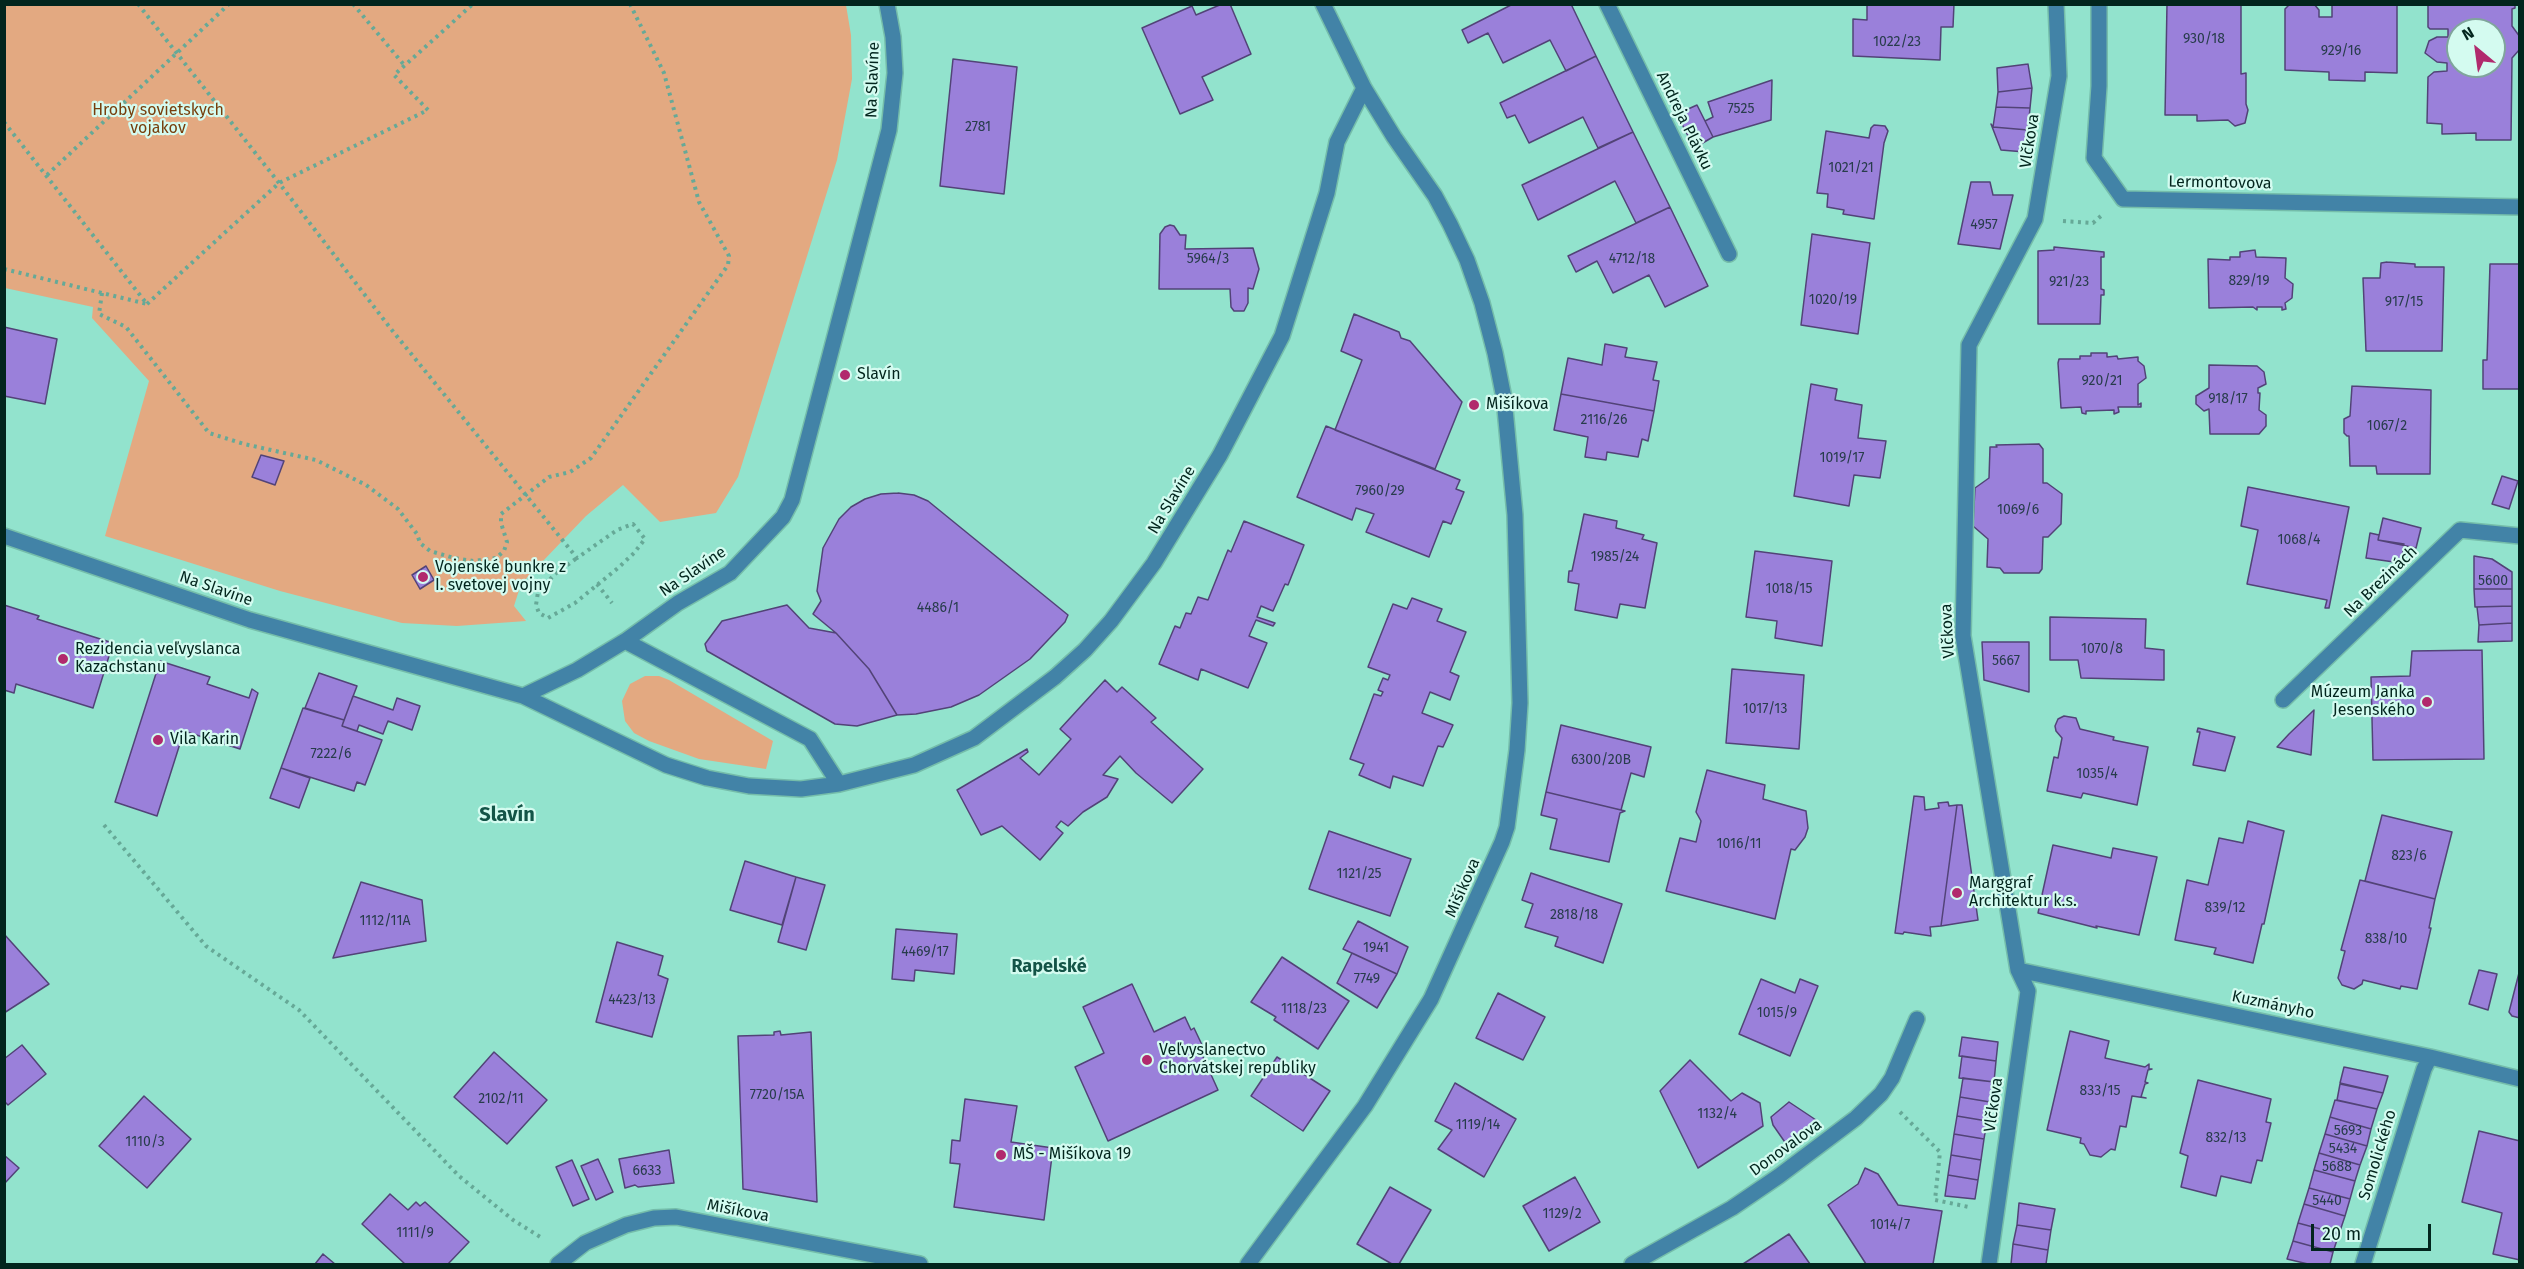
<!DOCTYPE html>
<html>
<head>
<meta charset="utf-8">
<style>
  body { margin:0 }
  #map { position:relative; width:2524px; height:1269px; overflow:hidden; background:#92e3cd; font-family:"Fira Sans",sans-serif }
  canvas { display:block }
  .frame { position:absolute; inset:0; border:6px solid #02251d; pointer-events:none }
  .north { position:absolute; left:2446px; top:18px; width:60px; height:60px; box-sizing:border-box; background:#d4fbf0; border:2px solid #80a59c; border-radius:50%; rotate:331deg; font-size:16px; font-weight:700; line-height:24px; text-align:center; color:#02251d }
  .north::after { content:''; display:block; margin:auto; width:21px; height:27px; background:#b12a6d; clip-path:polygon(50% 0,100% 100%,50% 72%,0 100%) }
  .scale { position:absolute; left:2311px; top:1224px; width:120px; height:27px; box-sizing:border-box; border:3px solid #02251d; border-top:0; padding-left:8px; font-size:18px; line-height:21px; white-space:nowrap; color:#02251d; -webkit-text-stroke:4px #d4fbf0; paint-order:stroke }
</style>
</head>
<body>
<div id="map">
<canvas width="2524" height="1269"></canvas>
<div class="frame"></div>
<div class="north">N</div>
<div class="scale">20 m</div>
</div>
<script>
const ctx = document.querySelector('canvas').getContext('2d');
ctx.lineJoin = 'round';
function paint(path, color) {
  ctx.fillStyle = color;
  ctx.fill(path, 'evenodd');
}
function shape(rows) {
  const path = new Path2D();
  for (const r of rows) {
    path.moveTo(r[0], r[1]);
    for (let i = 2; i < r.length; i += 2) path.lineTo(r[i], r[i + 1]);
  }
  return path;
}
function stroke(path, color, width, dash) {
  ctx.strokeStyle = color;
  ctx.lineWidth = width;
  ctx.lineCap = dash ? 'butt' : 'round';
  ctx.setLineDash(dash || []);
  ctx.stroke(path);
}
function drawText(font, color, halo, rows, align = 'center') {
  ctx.font = font + ' "Fira Sans",sans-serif';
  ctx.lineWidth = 4.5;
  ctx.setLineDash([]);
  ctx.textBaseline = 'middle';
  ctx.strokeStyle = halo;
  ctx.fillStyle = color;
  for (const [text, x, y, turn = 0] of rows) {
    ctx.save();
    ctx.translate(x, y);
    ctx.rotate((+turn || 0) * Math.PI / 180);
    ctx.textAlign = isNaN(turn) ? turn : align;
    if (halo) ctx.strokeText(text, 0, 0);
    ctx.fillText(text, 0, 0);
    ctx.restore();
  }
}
paint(shape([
  [5,5,846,5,851,35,852,79,837,160,738,477,716,513,660,522,623,485,586,516,521,584,514,606,526,621,457,626,402,623,280,591,105,536,149,381,92,318,93,307,5,288],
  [645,676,659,676,669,680,773,741,766,769,699,759,649,741,634,733,625,721,622,701,630,684]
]), '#e3a981');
const building = shape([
  [1222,4,1230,4,1251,54,1202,77,1213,100,1180,114,1142,28,1192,6,1196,15,1222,4],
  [1513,4,1571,4,1596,56,1566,71,1550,40,1503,63,1488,33,1468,43,1462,30,1513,4],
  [1867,4,1954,4,1953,27,1941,27,1940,60,1853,56,1853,19,1867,20,1867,4],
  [2167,4,2241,4,2241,74,2246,73,2246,104,2248,110,2245,123,2235,126,2228,120,2197,121,2197,115,2165,115,2167,4],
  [2290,4,2314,4,2319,10,2319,17,2332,17,2332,4,2397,4,2397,73,2365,72,2365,81,2329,80,2329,72,2285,70,2285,9,2290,4],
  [2428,4,2515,4,2515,8,2512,9,2512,26,2520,37,2520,49,2512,58,2511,140,2476,140,2476,133,2442,134,2442,124,2427,123,2428,77,2434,72,2447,71,2447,63,2437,62,2425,53,2429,41,2437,37,2448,37,2448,29,2430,29,2428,27,2428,4],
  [2458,30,2494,30,2494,66,2458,66,2458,30],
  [1596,56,1633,132,1598,148,1583,117,1529,143,1515,115,1507,118,1500,103,1596,56],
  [953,59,1017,67,1004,194,940,186,953,59],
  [2028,64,2032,88,1998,92,1997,68,2028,64],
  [1772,80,1771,120,1713,137,1705,121,1713,117,1708,102,1772,80],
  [2032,88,2030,108,1996,107,1998,92,2032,88],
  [1697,105,1713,137,1694,148,1677,114,1697,105],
  [1996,107,2030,108,2028,130,1993,127,1996,107],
  [1991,124,1993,127,2028,130,2025,152,2001,150,1991,124],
  [1874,125,1885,126,1888,131,1884,143,1874,219,1843,214,1844,210,1827,207,1828,194,1817,193,1826,131,1869,138,1871,128,1874,125],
  [1633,132,1670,207,1636,223,1615,181,1538,220,1522,185,1633,132],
  [1971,182,1990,182,1993,195,2013,195,2000,249,1958,244,1971,182],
  [1670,207,1708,286,1665,307,1649,275,1613,293,1597,261,1576,272,1568,256,1670,207],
  [1170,225,1174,226,1180,235,1186,235,1185,249,1253,248,1259,269,1253,289,1248,288,1248,303,1244,311,1234,311,1231,307,1230,289,1159,289,1160,234,1165,227,1170,225],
  [1812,234,1870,243,1858,334,1801,325,1812,234],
  [2054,247,2104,252,2104,257,2101,257,2101,289,2104,290,2104,295,2101,295,2100,324,2038,324,2038,251,2054,250,2054,247],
  [2255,250,2256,257,2286,258,2285,278,2293,284,2292,298,2285,303,2286,309,2282,310,2282,307,2257,307,2257,310,2253,307,2209,308,2208,259,2230,260,2230,257,2240,257,2240,252,2255,250],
  [2387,262,2415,264,2415,267,2444,267,2442,351,2366,351,2363,278,2380,278,2381,263,2387,262],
  [2490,264,2520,264,2520,389,2483,389,2483,360,2487,360,2490,264],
  [1354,314,1399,332,1401,338,1410,341,1462,402,1435,469,1335,430,1362,360,1341,351,1354,314],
  [4,327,57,339,45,404,4,396,4,327],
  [1605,344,1627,348,1625,357,1657,362,1653,380,1659,381,1654,411,1561,394,1568,358,1602,365,1605,344],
  [2091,353,2107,353,2107,357,2117,356,2118,359,2138,357,2138,361,2144,366,2146,378,2138,384,2138,405,2141,403,2141,407,2118,407,2119,412,2114,414,2114,410,2086,411,2086,414,2082,413,2081,407,2061,408,2058,363,2059,359,2080,359,2080,356,2091,356,2091,353],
  [2209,365,2257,366,2264,372,2266,384,2258,388,2258,393,2260,393,2259,410,2266,415,2266,426,2259,434,2210,434,2209,409,2204,411,2196,404,2196,396,2209,388,2209,365],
  [1811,384,1837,389,1835,400,1862,405,1858,438,1886,441,1880,478,1854,475,1849,506,1794,496,1811,384],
  [2352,386,2431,390,2430,474,2377,474,2376,466,2350,466,2349,436,2347,436,2344,433,2344,419,2350,416,2352,386],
  [1561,394,1654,411,1648,441,1642,439,1638,457,1607,452,1606,460,1585,457,1588,437,1554,430,1561,394],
  [1326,426,1460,480,1456,489,1464,492,1451,524,1443,521,1429,557,1366,532,1374,514,1356,508,1352,520,1297,497,1326,426],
  [2039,444,2043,449,2043,483,2047,483,2062,494,2061,524,2048,537,2043,537,2042,569,2039,573,2004,573,2000,568,1987,567,1988,539,1973,526,1975,488,1989,478,1990,447,1997,447,1996,445,2039,444],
  [261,455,284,461,275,485,252,477,261,455],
  [2502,476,2518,481,2509,509,2492,504,2502,476],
  [2248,487,2349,507,2329,608,2325,608,2327,600,2247,584,2258,530,2241,526,2248,487],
  [898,493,914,495,928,501,1068,615,1065,622,1030,659,979,695,951,707,916,714,897,715,869,669,836,633,813,614,821,601,817,591,823,548,839,519,851,507,865,499,881,494,898,493],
  [1584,514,1617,521,1616,528,1644,535,1642,539,1657,543,1645,608,1620,604,1617,618,1575,610,1579,584,1568,582,1569,571,1572,571,1584,514],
  [2383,518,2421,528,2416,548,2378,540,2383,518],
  [1244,521,1304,545,1288,585,1285,584,1273,611,1261,606,1257,617,1275,623,1273,626,1256,620,1249,636,1267,643,1248,688,1201,669,1198,680,1159,664,1175,626,1180,628,1186,613,1191,614,1198,597,1208,600,1228,550,1231,552,1244,521],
  [2370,533,2379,535,2378,540,2404,544,2401,563,2366,558,2370,533],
  [1755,551,1832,561,1822,646,1775,638,1777,621,1746,617,1755,551],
  [2474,556,2492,559,2512,572,2512,589,2474,589,2474,556],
  [426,566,434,580,420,589,412,575,426,566],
  [2474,589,2512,589,2512,606,2475,607,2474,589],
  [1412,598,1442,609,1437,621,1466,632,1450,672,1459,676,1450,700,1430,692,1422,713,1453,725,1443,747,1438,746,1423,786,1393,776,1390,788,1359,775,1364,764,1350,759,1374,694,1381,696,1383,692,1378,690,1383,678,1388,680,1390,675,1368,667,1393,604,1407,609,1412,598],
  [4,605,39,616,37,619,113,643,93,708,16,684,14,693,4,690,4,605],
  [787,605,809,628,836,633,869,669,897,715,857,726,835,724,707,651,705,644,722,621,787,605],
  [2512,606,2512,623,2479,625,2477,607,2512,606],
  [2050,617,2146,619,2145,648,2164,650,2164,680,2081,678,2078,660,2050,660,2050,617],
  [2512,623,2512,641,2478,642,2479,625,2512,623],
  [1982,642,2029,642,2029,692,1984,680,1982,642],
  [2482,650,2484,759,2373,760,2371,677,2410,676,2412,651,2482,650],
  [160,661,210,677,207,684,249,698,252,689,258,693,240,749,184,731,157,816,115,802,160,661],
  [1732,669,1804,675,1799,749,1726,743,1732,669],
  [319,673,357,686,344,720,305,708,319,673],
  [1105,680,1117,692,1122,687,1156,718,1151,722,1203,769,1172,803,1136,773,1120,756,1103,775,1118,779,1107,797,1083,812,1068,826,1061,821,1056,827,1063,833,1040,860,1002,826,981,835,957,790,1027,749,1028,752,1020,758,1039,775,1071,739,1060,729,1105,680],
  [353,696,393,710,397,698,420,706,412,730,388,721,383,734,359,725,357,731,342,726,353,696],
  [303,708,344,720,342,726,382,740,365,785,357,782,354,791,281,768,303,708],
  [2314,710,2311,755,2277,747,2289,734,2314,710],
  [2064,716,2076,718,2080,729,2114,737,2113,740,2148,747,2137,805,2083,793,2081,798,2047,791,2054,757,2058,758,2062,738,2056,731,2055,726,2058,719,2064,716],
  [1561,725,1651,747,1644,777,1631,773,1621,810,1546,792,1561,725],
  [2198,728,2235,737,2225,771,2193,765,2200,732,2197,732,2198,728],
  [281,768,310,778,299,808,270,798,281,768],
  [1707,770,1765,785,1763,799,1806,811,1808,828,1805,837,1795,850,1791,849,1775,919,1666,891,1680,838,1696,842,1701,821,1696,812,1707,770],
  [1546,792,1625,811,1620,813,1609,862,1550,849,1557,819,1541,815,1546,792],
  [1914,796,1924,797,1925,810,1939,808,1938,803,1948,802,1949,806,1957,805,1941,926,1930,927,1931,936,1904,932,1903,934,1895,933,1914,796],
  [1957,805,1962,805,1978,920,1941,926,1957,805],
  [2382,815,2452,832,2435,899,2365,881,2382,815],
  [2248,821,2284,831,2264,924,2262,924,2253,963,2214,954,2216,948,2175,940,2187,880,2208,885,2219,838,2243,843,2248,821],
  [1329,831,1411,859,1390,916,1309,889,1329,831],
  [2053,845,2111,858,2113,848,2157,857,2139,935,2096,926,2097,928,2038,913,2053,845],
  [745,861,796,877,782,925,730,910,745,861],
  [1531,873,1622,904,1603,963,1555,946,1558,937,1525,927,1533,904,1522,900,1531,873],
  [796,877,825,885,806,950,778,942,796,877],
  [2360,880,2435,899,2429,928,2431,928,2417,989,2401,986,2400,989,2363,980,2362,984,2354,989,2342,985,2338,978,2345,951,2341,950,2360,880],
  [361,882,422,900,426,941,333,958,361,882],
  [1358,921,1408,947,1397,974,1343,949,1358,921],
  [896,929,957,934,954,974,915,970,914,981,892,979,896,929],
  [4,934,49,984,4,1013,4,934],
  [617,942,663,956,658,975,668,979,652,1037,596,1022,617,942],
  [1352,953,1397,974,1377,1008,1337,983,1352,953],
  [1282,957,1349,1001,1318,1049,1274,1020,1276,1017,1251,1002,1282,957],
  [2520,969,2520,1018,2512,1016,2509,1012,2520,969],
  [2479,970,2497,974,2488,1010,2469,1004,2479,970],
  [1761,979,1795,993,1800,979,1818,986,1790,1056,1739,1034,1761,979],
  [1132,984,1154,1032,1185,1017,1191,1030,1194,1028,1203,1047,1199,1048,1218,1090,1108,1141,1075,1067,1104,1053,1083,1007,1132,984],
  [1498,993,1545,1017,1523,1060,1476,1038,1498,993],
  [780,1031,781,1035,811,1032,817,1202,743,1189,738,1036,774,1035,774,1032,780,1031],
  [2070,1031,2109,1041,2105,1058,2145,1067,2149,1064,2149,1069,2152,1069,2148,1070,2145,1082,2148,1083,2145,1084,2141,1097,2146,1098,2132,1096,2126,1127,2120,1126,2115,1150,2111,1149,2101,1157,2090,1155,2084,1144,2080,1143,2081,1138,2047,1130,2070,1031],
  [1962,1037,1998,1042,1996,1061,1959,1056,1962,1037],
  [22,1045,46,1074,8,1105,4,1101,4,1059,22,1045],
  [494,1052,547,1100,507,1144,454,1097,494,1052],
  [1962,1056,1996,1061,1994,1082,1959,1078,1962,1056],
  [1277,1057,1330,1091,1303,1131,1251,1096,1277,1057],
  [1690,1060,1731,1101,1742,1093,1760,1103,1763,1126,1698,1168,1660,1091,1690,1060],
  [2344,1067,2388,1076,2383,1093,2340,1083,2344,1067],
  [1963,1078,1994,1082,1990,1102,1960,1097,1963,1078],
  [2198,1080,2271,1099,2266,1122,2271,1123,2262,1161,2257,1160,2251,1183,2221,1176,2216,1196,2181,1187,2188,1156,2180,1153,2198,1080],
  [1455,1083,1516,1119,1484,1177,1438,1149,1452,1130,1435,1121,1455,1083],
  [2340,1084,2383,1093,2377,1109,2337,1100,2340,1084],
  [144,1096,191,1139,147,1188,99,1146,144,1096],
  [1960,1097,1990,1102,1987,1121,1957,1116,1960,1097],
  [965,1099,1017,1106,1011,1142,1053,1148,1044,1220,954,1207,960,1164,950,1163,952,1140,960,1141,965,1099],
  [2335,1100,2377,1109,2371,1129,2330,1117,2335,1100],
  [1789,1102,1819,1122,1789,1148,1773,1125,1771,1117,1789,1102],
  [1957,1116,1987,1121,1984,1139,1954,1134,1957,1116],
  [2330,1117,2371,1129,2367,1146,2325,1134,2330,1117],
  [2479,1131,2520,1141,2520,1260,2493,1254,2502,1213,2462,1202,2479,1131],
  [1954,1134,1984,1139,1981,1160,1951,1155,1954,1134],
  [2325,1134,2367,1146,2360,1165,2319,1153,2325,1134],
  [669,1150,674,1183,638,1187,635,1185,625,1188,619,1159,669,1150],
  [2319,1153,2360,1165,2355,1181,2314,1170,2319,1153],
  [4,1155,19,1168,4,1184,4,1155],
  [1951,1155,1981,1160,1978,1180,1948,1175,1951,1155],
  [598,1159,613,1192,596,1200,581,1166,598,1159],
  [572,1160,589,1199,573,1206,556,1167,572,1160],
  [1865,1168,1878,1174,1898,1205,1942,1211,1933,1264,1866,1264,1828,1205,1858,1184,1865,1168],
  [2314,1170,2355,1181,2350,1199,2309,1188,2314,1170],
  [1948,1175,1978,1180,1975,1199,1945,1196,1948,1175],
  [1575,1177,1600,1222,1549,1251,1523,1206,1575,1177],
  [1390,1187,1431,1210,1399,1264,1392,1264,1357,1244,1390,1187],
  [2309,1188,2350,1199,2345,1216,2304,1204,2309,1188],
  [390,1194,408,1210,416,1202,420,1206,425,1202,469,1242,448,1264,405,1264,362,1224,390,1194],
  [2019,1203,2055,1209,2051,1230,2017,1225,2019,1203],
  [2304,1204,2345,1216,2339,1234,2298,1223,2304,1204],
  [2298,1223,2339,1234,2333,1252,2293,1241,2298,1223],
  [2017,1225,2051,1230,2048,1250,2013,1244,2017,1225],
  [1789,1234,1810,1264,1743,1264,1789,1234],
  [2293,1241,2333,1252,2330,1264,2308,1264,2287,1259,2293,1241],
  [2013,1244,2048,1250,2046,1264,2011,1264,2013,1244],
  [323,1254,335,1264,315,1264,323,1254]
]);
paint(building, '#9a80da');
stroke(building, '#524377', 1.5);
const minor = shape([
  [1607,4,1729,254],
  [2099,4,2099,86,2094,158,2123,199,2520,207],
  [4,536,250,620,523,696,666,765,707,778,749,786,801,789,839,784,914,765,974,738,1055,677,1085,650,1111,621,1154,563,1220,455,1282,336,1327,193,1337,142,1364,88],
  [625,641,810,739,839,784],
  [523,696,577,670,625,641,678,603,730,573,783,517,792,500,889,130,895,73,893,37,887,4],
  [2283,700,2460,530,2520,536],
  [2018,970,2430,1057,2520,1079],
  [558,1264,585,1243,626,1225,654,1218,676,1217,920,1264],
  [1248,1264,1365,1106,1431,999,1502,842,1507,827,1517,750,1520,703,1515,515,1504,398,1495,353,1482,303,1467,260,1450,224,1435,196,1394,137,1364,88,1323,4],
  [1632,1264,1732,1208,1779,1176,1856,1118,1881,1094,1892,1078,1917,1019],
  [1989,1264,2028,991,2018,970,1963,636,1969,345,2035,219,2059,76,2056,4],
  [2363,1264,2424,1069,2430,1057]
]);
stroke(minor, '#75bdaa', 18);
stroke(shape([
  [138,4,279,183,391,329,577,558,617,530,633,524,645,539,634,553,618,568,575,603,548,618,539,613,536,605,538,592,555,574,577,558],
  [353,4,405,66],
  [4,122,147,304],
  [47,175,229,4],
  [2063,221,2093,223,2101,216],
  [4,269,147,304],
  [102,293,99,314,126,327,209,433,244,444,316,460,366,485,398,509,417,534,420,543,430,551,454,558,473,561,496,558,504,551,507,542,501,523,501,514,549,477,570,472,591,458,728,265,729,256,699,202,664,73,630,4],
  [147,304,279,183,428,110,394,75,473,4],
  [597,584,612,603],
  [104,825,206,946,299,1010,459,1176,513,1220,542,1238],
  [1900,1112,1940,1152,1935,1200,1969,1207]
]), '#66a997', 4, [3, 4.5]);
stroke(minor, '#4283a7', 15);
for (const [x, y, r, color] of [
  [845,375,6,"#b12a6d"],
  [1474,405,6,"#b12a6d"],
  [423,577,6,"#b12a6d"],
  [63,659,6,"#b12a6d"],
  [2427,702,6,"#b12a6d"],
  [158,740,6,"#b12a6d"],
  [1957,893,6,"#b12a6d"],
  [1147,1060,6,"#b12a6d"],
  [1001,1155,6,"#b12a6d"]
]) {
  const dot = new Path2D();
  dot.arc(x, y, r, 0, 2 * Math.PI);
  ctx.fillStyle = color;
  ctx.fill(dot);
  stroke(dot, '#d4fbf0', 2);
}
drawText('14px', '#283c4c', null, [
  ["930/18",2204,39],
  ["1022/23",1897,42],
  ["929/16",2341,51],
  ["7525",1741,109],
  ["2781",978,127],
  ["1021/21",1851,168],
  ["4957",1984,225],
  ["5964/3",1208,259],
  ["4712/18",1632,259],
  ["829/19",2249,281],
  ["921/23",2069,282],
  ["1020/19",1833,300],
  ["917/15",2404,302],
  ["920/21",2102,381],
  ["918/17",2228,399],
  ["2116/26",1604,420],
  ["1067/2",2387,426],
  ["1019/17",1842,458],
  ["7960/29",1380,491],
  ["1069/6",2018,510],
  ["1068/4",2299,540],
  ["1985/24",1615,557],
  ["5600",2493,581],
  ["1018/15",1789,589],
  ["4486/1",938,608],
  ["1070/8",2102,649],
  ["5667",2006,661],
  ["1017/13",1765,709],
  ["7222/6",331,754],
  ["6300/20B",1601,760],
  ["1035/4",2097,774],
  ["1016/11",1739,844],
  ["823/6",2409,856],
  ["1121/25",1359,874],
  ["839/12",2225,908],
  ["2818/18",1574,915],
  ["1112/11A",385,921],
  ["838/10",2386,939],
  ["1941",1376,948],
  ["4469/17",925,952],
  ["7749",1367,979],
  ["4423/13",632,1000],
  ["1118/23",1304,1009],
  ["1015/9",1777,1013],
  ["833/15",2100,1091],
  ["7720/15A",777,1095],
  ["2102/11",501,1099],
  ["1132/4",1717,1114],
  ["1119/14",1478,1125],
  ["5693",2348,1131],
  ["832/13",2226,1138],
  ["1110/3",145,1142],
  ["5434",2343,1149],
  ["5688",2337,1167],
  ["6633",647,1171],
  ["5440",2327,1201],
  ["1129/2",1562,1214],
  ["1014/7",1890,1225],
  ["1111/9",415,1233]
]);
drawText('16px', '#02251d', '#d4fbf0', [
  ["Na Slavíne",873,80,-88],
  ["Andreja Plávku",1684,121,64],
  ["Vlčkova",2030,141,-81],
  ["Lermontovova",2220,183,1],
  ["Na Slavíne",1172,500,-59],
  ["Na Slavíne",693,572,-34],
  ["Na Brezinách",2381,582,-44],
  ["Na Slavíne",216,589,19],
  ["Vlčkova",1948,631,-93],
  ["Mišíkova",1463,888,-66],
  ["Kuzmányho",2273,1005,12],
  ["Vlčkova",1994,1105,-82],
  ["Donovalova",1786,1148,-36],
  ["Somolického",2378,1155,-73],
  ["Mišíkova",738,1211,11]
]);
drawText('16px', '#763e0c', '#d4fbf0', [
  ["Hroby sovietskych",158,111],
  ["vojakov",158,129]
]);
drawText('16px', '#02251d', '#d4fbf0', [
  ["Slavín",857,375],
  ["Mišíkova",1486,405],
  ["Vojenské bunkre z",435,568],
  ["I. svetovej vojny",435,586],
  ["Rezidencia veľvyslanca",75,650],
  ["Kazachstanu",75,668],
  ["Múzeum Janka",2415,693,"right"],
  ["Jesenského",2415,711,"right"],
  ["Vila Karin",170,740],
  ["Marggraf",1969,884],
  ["Architektur k.s.",1969,902],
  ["Veľvyslanectvo",1159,1051],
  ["Chorvátskej republiky",1159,1069],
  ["MŠ - Mišíkova 19",1013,1155]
], 'left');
drawText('bold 18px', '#135447', '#d4fbf0', [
  ["Rapelské",1049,967]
]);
drawText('bold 20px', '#135447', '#d4fbf0', [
  ["Slavín",507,815]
]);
</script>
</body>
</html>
